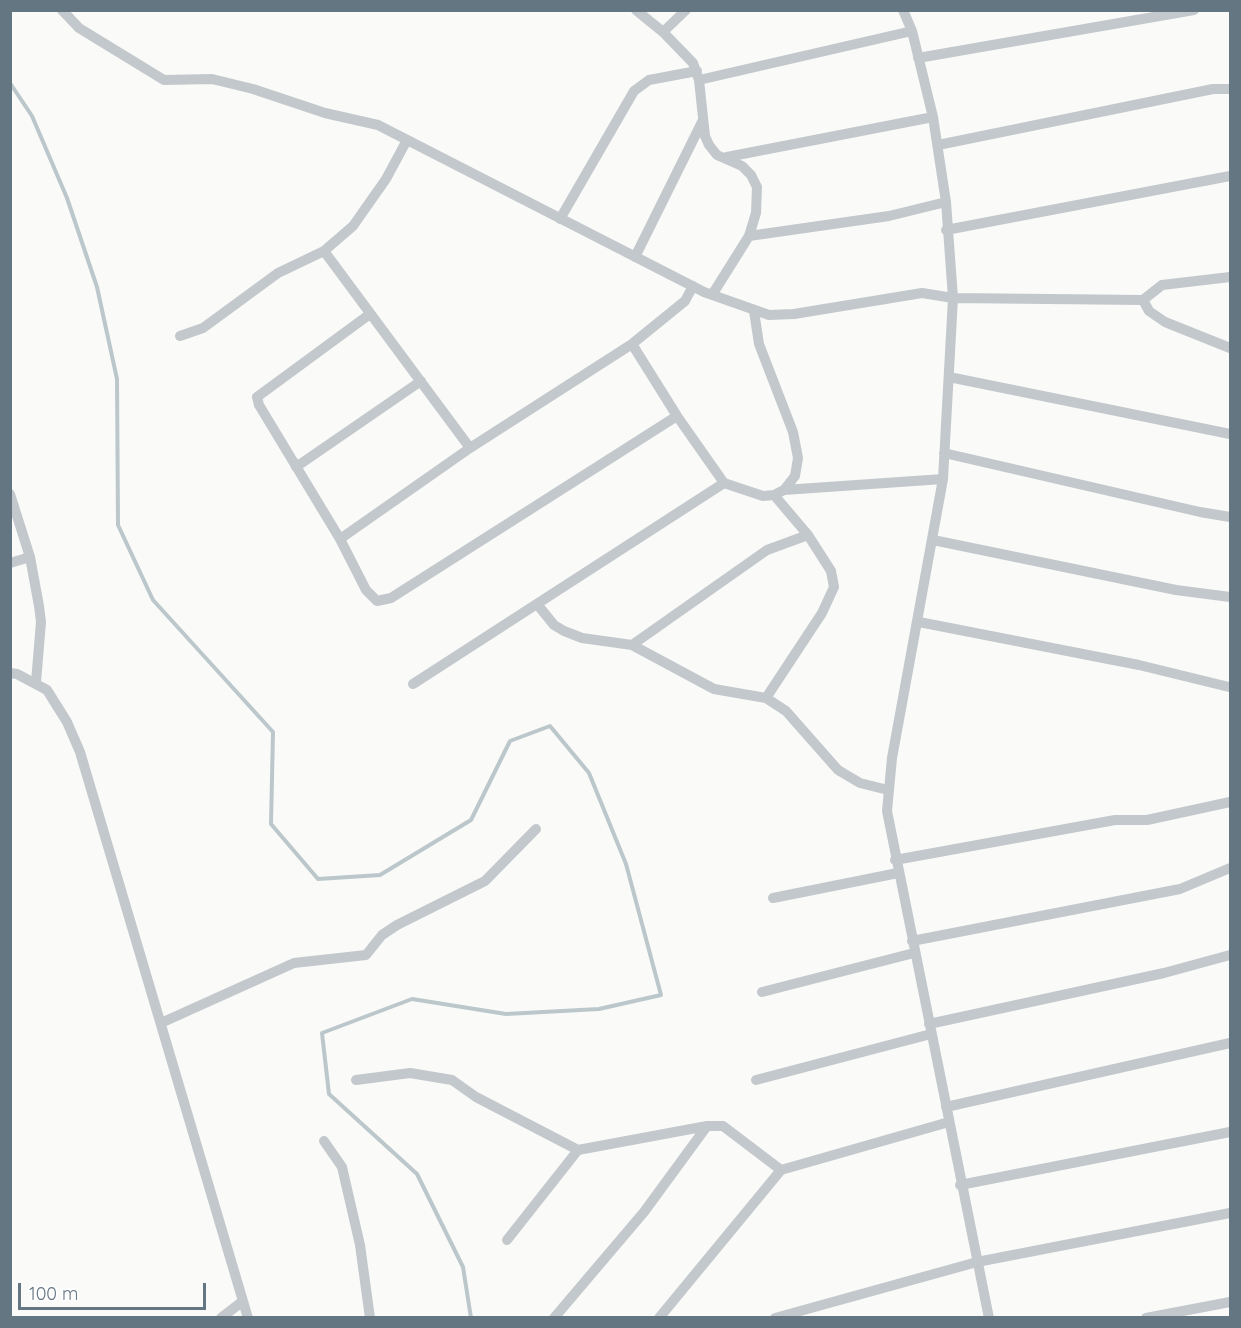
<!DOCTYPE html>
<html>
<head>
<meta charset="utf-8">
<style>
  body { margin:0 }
  #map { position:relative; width:1241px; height:1328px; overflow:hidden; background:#fafaf8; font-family:Quicksand,sans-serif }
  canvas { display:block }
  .frame { position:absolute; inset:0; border:12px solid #657683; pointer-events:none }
  .scale { position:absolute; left:18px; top:1283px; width:188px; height:27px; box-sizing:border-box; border:3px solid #657683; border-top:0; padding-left:8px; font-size:18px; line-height:21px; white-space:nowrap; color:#657683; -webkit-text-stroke:4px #fff; paint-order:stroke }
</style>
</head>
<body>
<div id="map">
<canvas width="1241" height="1328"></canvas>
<div class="frame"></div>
<div class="scale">100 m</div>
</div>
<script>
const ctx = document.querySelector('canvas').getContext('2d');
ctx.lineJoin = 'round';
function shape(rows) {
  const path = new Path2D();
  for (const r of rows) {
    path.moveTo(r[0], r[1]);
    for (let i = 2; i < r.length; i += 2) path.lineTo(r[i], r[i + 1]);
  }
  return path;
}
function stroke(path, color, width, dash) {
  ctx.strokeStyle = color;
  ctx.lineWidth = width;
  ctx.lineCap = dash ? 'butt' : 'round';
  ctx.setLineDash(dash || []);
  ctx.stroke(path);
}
stroke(shape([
  [10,83,32,116,67,198,97,287,117,379,118,525,153,600,273,732,271,824,318,879,380,875,471,820,510,741,550,726,589,773,626,864,661,995,599,1009,506,1014,412,999,322,1033,329,1094,417,1174,463,1267,471,1318]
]), '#bbc7cb', 4);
stroke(shape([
  [62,10,79,28,164,80,212,79,253,89,325,113,378,125,704,292,769,315,794,314,922,293,953,298,1143,300,1162,285,1230,277],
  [636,10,663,32,693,63,699,80,705,136,709,145,717,155,742,166,751,175,757,187,756,213,749,236,712,295],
  [903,10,912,31,933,117,946,202,953,298,943,479,892,758,887,811,989,1318],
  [663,32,686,10],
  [918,58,1194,10],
  [699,80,912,31],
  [938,145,1213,89,1230,89],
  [727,157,933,117],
  [560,219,634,91,649,80,697,71],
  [946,230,1230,176],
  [749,236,889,216,946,202],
  [324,251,470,448],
  [635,257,703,120],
  [1143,300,1149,311,1165,322,1230,348],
  [370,314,257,397,259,405,340,539,366,590,377,601,391,598,677,416],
  [180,336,203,328,278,273,324,251,353,226,386,179,407,140],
  [632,344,677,416,724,483],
  [949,377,1230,434],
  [944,453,1200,512,1230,517],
  [296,467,421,381],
  [784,490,943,479],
  [10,494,30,557,39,606,41,622,36,682],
  [340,539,470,448,632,344,685,301,693,286],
  [933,540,1176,590,1230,597],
  [10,563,30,557],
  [537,604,554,625,564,631,582,638,632,645,714,689,766,698,786,711,838,770,860,783,888,790],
  [919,622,1139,665,1229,687],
  [632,645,767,550,808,535],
  [10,673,17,674,47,690,67,722,80,752,248,1318],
  [413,684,724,483,763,496,774,495,784,490,795,476,798,458,793,432,759,344,754,311],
  [766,698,822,613,834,587,831,571,808,535,774,495],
  [895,860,1115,820,1147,820,1230,802],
  [773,898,898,873],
  [912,941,1180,889,1230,868],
  [762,992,914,953],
  [161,1023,294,963,366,955,382,935,397,925,485,881,536,829],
  [929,1024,1164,973,1230,955],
  [356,1080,410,1073,452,1080,476,1097,578,1150,707,1126,723,1126,781,1170,949,1122],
  [756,1080,931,1034],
  [946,1107,1230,1043],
  [324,1141,342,1167,360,1245,370,1318],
  [960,1185,1230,1132],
  [507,1240,578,1150],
  [221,1318,243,1301],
  [554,1318,644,1212,707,1126],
  [659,1318,781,1170],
  [775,1318,977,1262,1230,1213],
  [1146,1318,1230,1302]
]), '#c3c8cc', 10);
</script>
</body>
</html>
